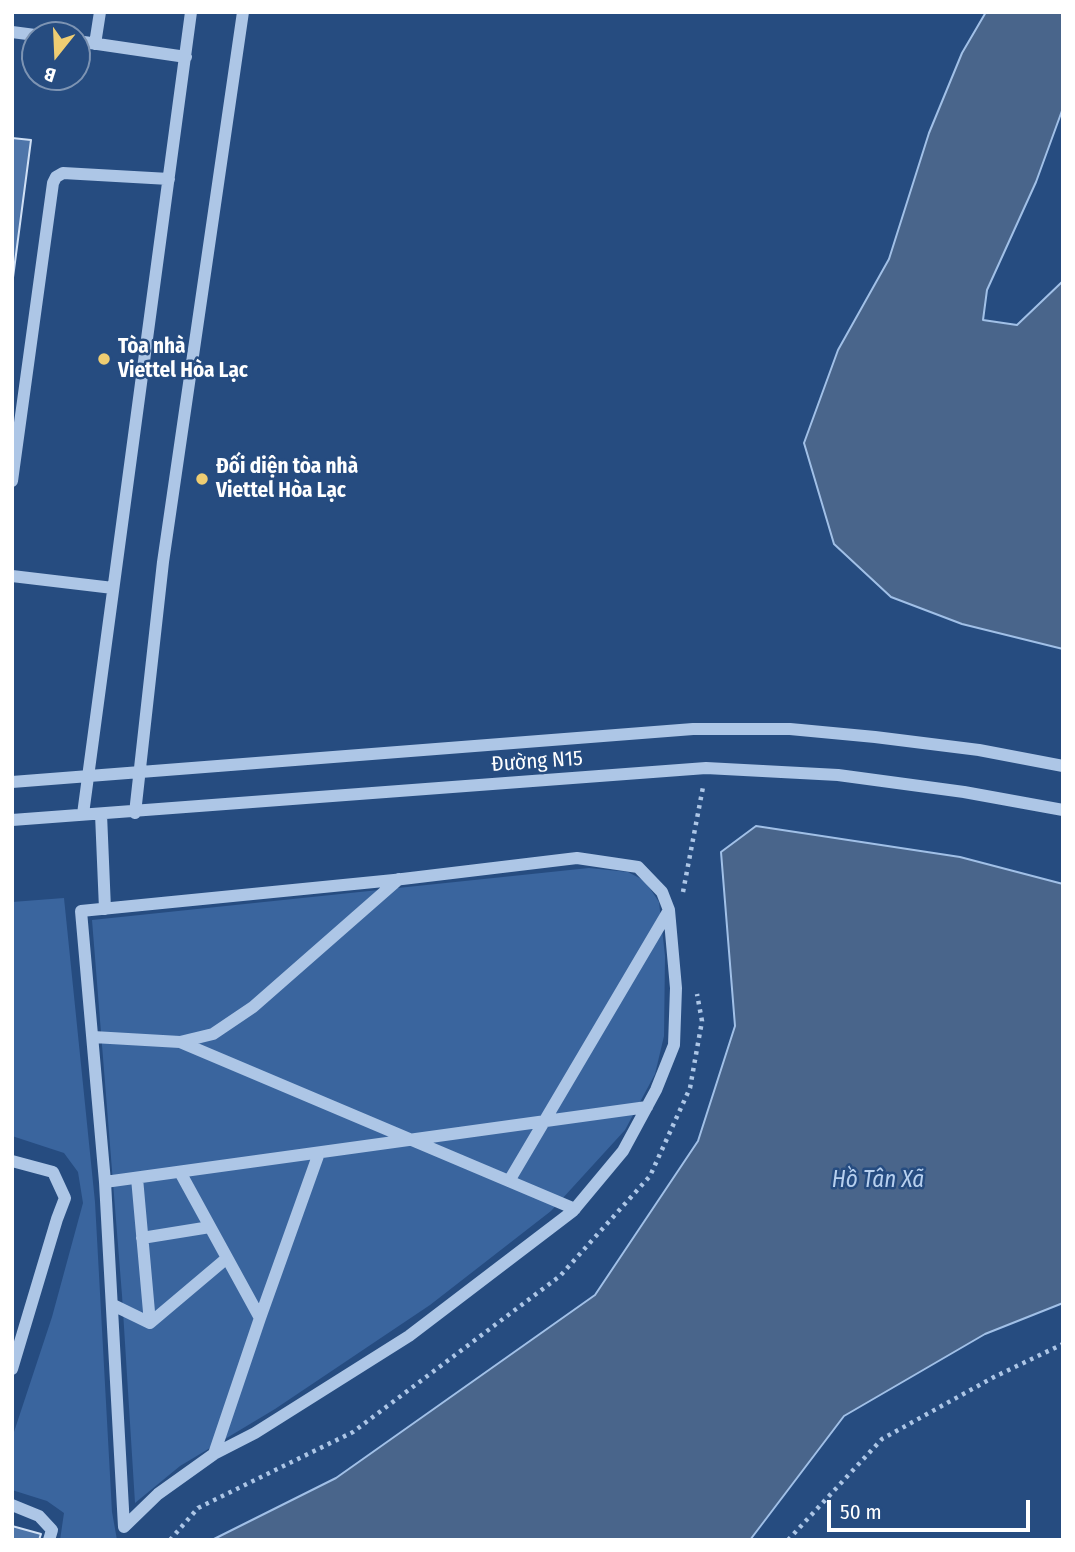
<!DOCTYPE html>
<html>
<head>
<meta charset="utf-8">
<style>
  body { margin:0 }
  #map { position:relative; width:1075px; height:1552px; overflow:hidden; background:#264c80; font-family:"Fira Sans Condensed",sans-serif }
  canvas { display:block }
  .frame { position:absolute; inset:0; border:14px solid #fff; pointer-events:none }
  .north { position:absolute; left:21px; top:21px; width:70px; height:70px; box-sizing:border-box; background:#264c80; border:2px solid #7d94b3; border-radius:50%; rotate:198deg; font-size:19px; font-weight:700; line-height:28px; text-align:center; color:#fff }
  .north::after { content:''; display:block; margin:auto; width:24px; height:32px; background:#efcd72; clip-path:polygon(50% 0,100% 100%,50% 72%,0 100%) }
  .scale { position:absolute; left:827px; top:1500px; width:203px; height:32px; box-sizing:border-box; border:4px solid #fff; border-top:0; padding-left:9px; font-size:21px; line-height:24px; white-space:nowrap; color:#fff; -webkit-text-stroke:5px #264c80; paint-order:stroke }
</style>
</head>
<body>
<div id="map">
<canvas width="1075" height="1552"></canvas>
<div class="frame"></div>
<div class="north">B</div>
<div class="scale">50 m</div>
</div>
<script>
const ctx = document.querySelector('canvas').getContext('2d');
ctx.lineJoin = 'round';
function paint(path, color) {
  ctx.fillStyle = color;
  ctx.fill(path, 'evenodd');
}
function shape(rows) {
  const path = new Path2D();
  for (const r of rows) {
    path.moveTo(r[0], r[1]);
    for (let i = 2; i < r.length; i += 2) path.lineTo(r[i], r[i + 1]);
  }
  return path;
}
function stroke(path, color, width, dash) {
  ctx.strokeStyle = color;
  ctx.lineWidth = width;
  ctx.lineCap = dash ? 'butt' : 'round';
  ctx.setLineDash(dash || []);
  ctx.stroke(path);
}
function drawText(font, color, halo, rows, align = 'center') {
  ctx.font = font + ' "Fira Sans Condensed",sans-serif';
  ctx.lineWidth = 5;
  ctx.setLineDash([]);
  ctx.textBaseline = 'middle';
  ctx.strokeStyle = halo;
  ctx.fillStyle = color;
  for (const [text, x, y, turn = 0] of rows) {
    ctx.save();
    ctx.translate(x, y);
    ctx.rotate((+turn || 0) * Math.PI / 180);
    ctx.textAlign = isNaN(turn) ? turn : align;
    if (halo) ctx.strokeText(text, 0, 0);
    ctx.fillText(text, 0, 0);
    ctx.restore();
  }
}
paint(shape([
  [589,868,628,872,645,881,659,902,665,956,664,1036,655,1074,625,1130,551,1211,430,1305,275,1409,180,1466,135,1503,122,1295,92,920],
  [64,898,95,1202,112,1512,117,1540,60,1540,64,1513,47,1501,12,1490,12,1438,52,1317,83,1203,78,1172,64,1153,12,1136,12,902]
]), '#3a659e');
const water = shape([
  [986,12,1063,12,1063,108,1036,182,987,290,983,320,1017,325,1063,281,1063,649,962,624,891,597,834,544,804,443,838,350,889,259,929,133,962,53,986,12],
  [756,826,960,857,1063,884,1063,1303,985,1334,844,1416,750,1540,212,1540,336,1478,595,1295,698,1141,735,1026,721,852,756,826]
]);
paint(water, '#49658b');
stroke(water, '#a1c0e7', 2);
const building = shape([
  [12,138,31,140,12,285,12,138],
  [12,1526,41,1534,39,1540,12,1540,12,1526]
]);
paint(building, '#4e75a9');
stroke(building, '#d0e0f5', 2);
stroke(shape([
  [683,892,703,787],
  [170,1540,198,1508,353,1432,560,1276,650,1176,690,1088,702,1021,697,994],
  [788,1540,882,1439,994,1377,1063,1344]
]), '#adc6e6', 4.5, [3.5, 5]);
stroke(shape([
  [12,32,35,35],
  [77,41,186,57],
  [95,44,100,12],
  [12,481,53,183,56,177,63,173,169,179],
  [12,576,113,588],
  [12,782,693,729,790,729,875,737,979,750,1063,766],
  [135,813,163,562,243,12],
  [83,814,191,12],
  [101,814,105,909],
  [12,820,706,768,838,775,964,792,1063,810],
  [577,858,638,867,662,892,669,910,676,988,674,1045,656,1090,623,1151,573,1211,409,1336,255,1433,214,1454,158,1494,124,1527,105,1182,81,911,394,880,577,858],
  [93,1037,180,1042,213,1034,253,1007,399,879],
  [180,1042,575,1209],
  [12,1161,53,1172,65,1198,57,1219,12,1369],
  [180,1172,260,1318],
  [137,1178,150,1323],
  [509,1181,669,910],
  [105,1182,647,1107],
  [142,1238,210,1227],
  [113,1305,150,1323,227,1258],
  [214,1454,260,1318,319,1153],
  [12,1505,39,1516,52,1530,49,1540]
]), '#adc6e6', 12);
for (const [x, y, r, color] of [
  [104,359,7,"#efcd72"],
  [202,479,7,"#efcd72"]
]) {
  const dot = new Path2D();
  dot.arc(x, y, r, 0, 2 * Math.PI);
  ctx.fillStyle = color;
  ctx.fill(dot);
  stroke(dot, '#264c80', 2.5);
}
drawText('bold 21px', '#fff', '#264c80', [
  ["Tòa nhà",118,347],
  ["Viettel Hòa Lạc",118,371],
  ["Đối diện tòa nhà",216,467],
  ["Viettel Hòa Lạc",216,491]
], 'left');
drawText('21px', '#fff', '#264c80', [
  ["Đường N15",537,762,-4]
]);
drawText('italic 23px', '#b8d0ee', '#264c80', [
  ["Hồ Tân Xã",878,1181]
]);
</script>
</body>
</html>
